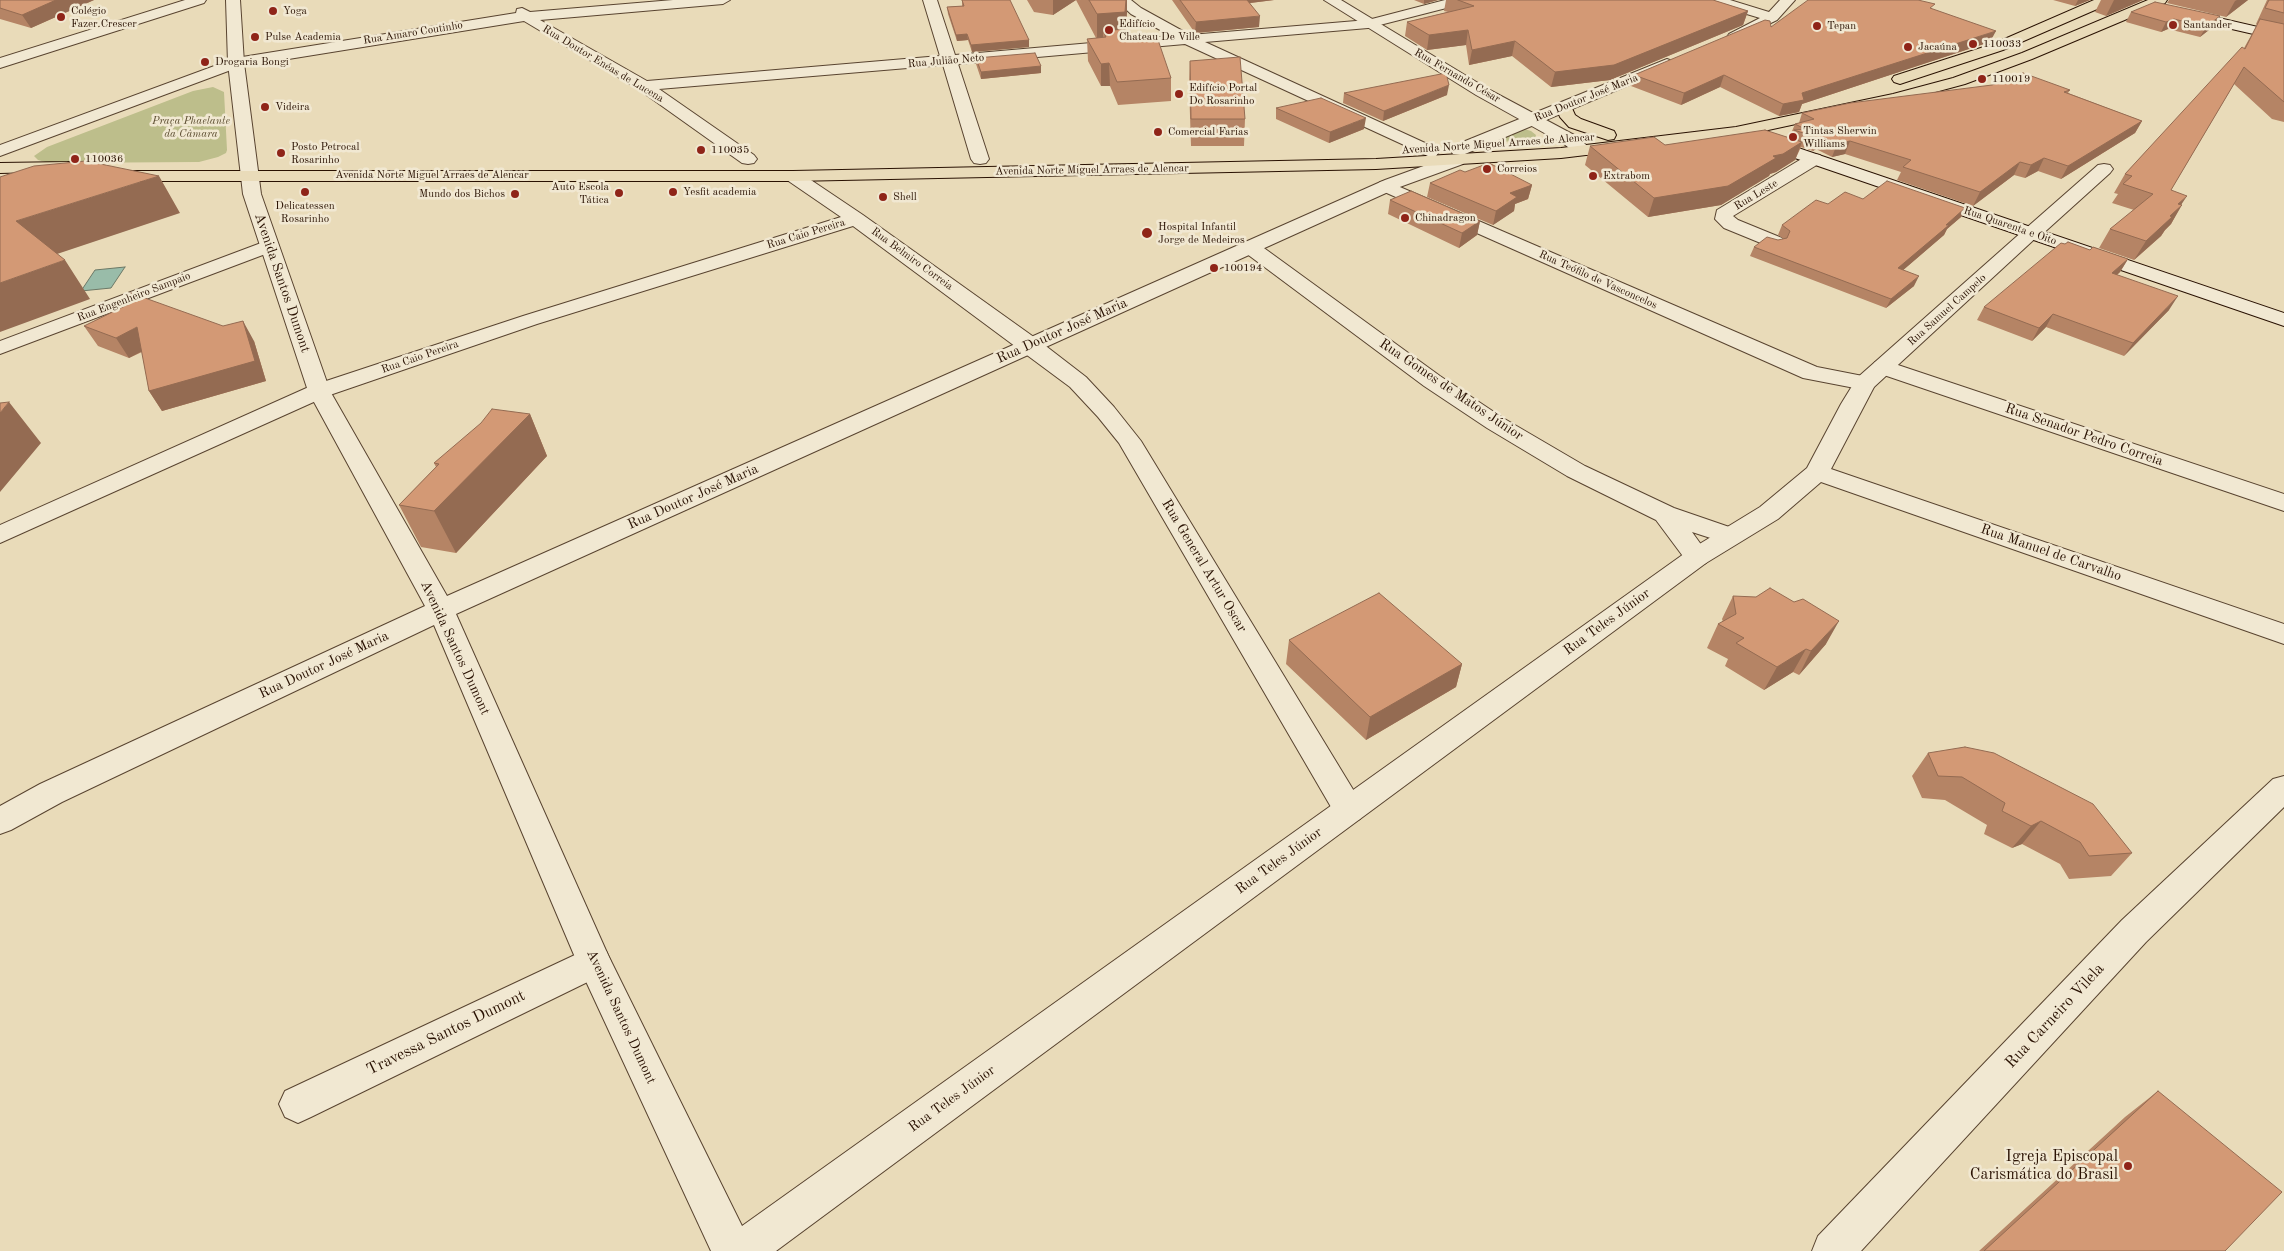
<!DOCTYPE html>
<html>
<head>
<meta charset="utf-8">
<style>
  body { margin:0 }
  canvas { display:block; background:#e9dbb9 }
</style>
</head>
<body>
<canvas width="2284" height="1251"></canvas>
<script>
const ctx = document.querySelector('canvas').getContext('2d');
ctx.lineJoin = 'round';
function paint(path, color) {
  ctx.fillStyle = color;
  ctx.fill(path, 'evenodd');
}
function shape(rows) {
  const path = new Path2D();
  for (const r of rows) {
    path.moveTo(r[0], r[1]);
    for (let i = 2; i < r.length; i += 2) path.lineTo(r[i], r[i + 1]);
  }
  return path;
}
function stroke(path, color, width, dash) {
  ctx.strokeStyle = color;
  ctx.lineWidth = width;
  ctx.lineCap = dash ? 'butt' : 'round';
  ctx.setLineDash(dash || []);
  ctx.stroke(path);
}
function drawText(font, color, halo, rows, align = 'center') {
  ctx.font = font + ' "Old Standard TT",serif';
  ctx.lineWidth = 5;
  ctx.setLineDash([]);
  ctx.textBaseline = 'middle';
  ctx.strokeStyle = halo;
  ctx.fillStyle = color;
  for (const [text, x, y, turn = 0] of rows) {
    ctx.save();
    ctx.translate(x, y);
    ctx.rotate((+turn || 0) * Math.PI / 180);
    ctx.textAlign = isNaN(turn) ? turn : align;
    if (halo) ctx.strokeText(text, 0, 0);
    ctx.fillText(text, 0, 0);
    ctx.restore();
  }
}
paint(shape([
  [213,87,224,92,227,150,226,153,218,157,199,162,49,163,38,160,34,156,47,147,193,91],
  [1521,128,1531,131,1536,135,1535,138,1488,144]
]), '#bdbe8b');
const water = shape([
  [125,267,111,288,81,291,95,270,125,267]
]);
paint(water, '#99bca9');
stroke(water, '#6c7866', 1);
const minor = shape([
  [185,0,206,0,204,3,0,68,0,58,185,0],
  [673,0,730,0,723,4,540,20,647,81,940,56,923,0,937,0,955,55,1171,36,1131,14,1116,0,1131,0,1141,8,1190,35,1368,20,1445,0,1468,0,1466,3,1368,28,1205,42,1436,148,1439,152,1436,156,1430,157,1185,44,958,64,989,159,986,163,980,164,974,163,971,159,943,65,659,89,754,155,757,159,754,163,748,164,742,163,638,89,524,21,239,67,0,156,0,145,236,58,516,13,517,9,522,8,530,12,673,0],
  [1708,0,1730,0,1769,12,1780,0,1795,0,1777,20,1734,41,1729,40,1727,37,1729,34,1760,18,1710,3,1708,0],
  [1667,59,1672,61,1675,64,1672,67,1465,154,1453,154,1450,150,1453,146,1667,59],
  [1814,154,1820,155,1823,159,1820,163,1733,216,1738,220,1782,238,1785,242,1782,246,1775,248,1768,246,1724,228,1715,219,1717,210,1808,155,1814,154],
  [2104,164,2110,165,2113,169,2110,173,2038,238,2031,240,2024,238,2022,234,2024,230,2098,165,2104,164],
  [793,171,799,172,863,215,1038,340,1086,377,1114,407,1141,441,1360,801,1365,810,1360,819,1349,823,1338,819,1119,443,1098,417,1070,387,853,226,537,324,327,396,0,543,0,525,311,386,523,316,841,217,787,180,784,176,787,172,793,171],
  [1386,181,1817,367,1873,378,1876,383,1873,388,1865,390,1803,378,1380,190,1377,186,1380,182,1386,181],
  [269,240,276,242,279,246,276,250,0,354,0,341,269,240],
  [1250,241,1257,243,1440,376,1503,418,1585,466,1674,508,1738,530,1742,536,1738,542,1729,544,1692,532,1710,557,1706,563,1697,566,1688,563,1656,520,1567,476,1487,428,1424,386,1243,251,1240,247,1243,243,1250,241],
  [1883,360,2284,494,2284,511,1875,372,1872,367,1875,362,1883,360],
  [594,946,606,951,611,962,606,973,311,1117,298,1123,285,1117,279,1104,285,1091,594,946]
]);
const tertiary = shape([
  [226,0,240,0,244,63,261,194,330,391,447,596,1385,180,1451,156,1463,156,1466,160,1463,164,1397,188,456,614,608,955,742,1226,1688,551,1760,507,1807,468,1841,404,1857,378,2024,230,2031,228,2038,230,2040,234,1874,387,1831,469,2284,624,2284,644,1821,482,1778,519,1706,563,776,1251,711,1251,577,962,434,625,62,802,11,830,0,834,0,806,40,784,425,606,308,391,243,194,228,63,226,0],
  [1324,0,1341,0,1488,89,1576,136,1593,151,1590,155,1578,155,1564,144,1476,95,1324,0],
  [2284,776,2284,807,2146,942,1861,1251,1812,1251,1818,1236,2122,920,2273,779,2284,776]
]);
const secondary = shape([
  [2180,9,2284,33,2284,41,2175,16,2173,13,2175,10,2180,9],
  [1763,136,2284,313,2284,326,1757,145,1755,141,1757,137,1763,136]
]);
const primary = shape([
  [2094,0,2113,0,2111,3,2003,50,1906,82,1900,84,1894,82,1892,79,1894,76,1993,44,2094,0],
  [2148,0,2167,0,2165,3,2032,59,1965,84,1902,101,1736,137,1561,158,1376,169,793,181,121,181,115,180,112,176,115,172,121,171,793,171,1376,159,1561,148,1736,127,1893,94,1953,78,2022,53,2148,0],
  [1564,102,1570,104,1575,115,1581,119,1614,131,1616,135,1614,139,1608,140,1569,127,1560,117,1556,107,1558,104,1564,102],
  [68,162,74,163,77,167,74,171,0,173,0,163,68,162]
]);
stroke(minor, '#594430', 2);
stroke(tertiary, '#594430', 2);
stroke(secondary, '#291102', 2);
stroke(primary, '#291102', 2);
paint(minor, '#f1e8d2');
paint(tertiary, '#f1e8d2');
paint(secondary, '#f1e8d2');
paint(primary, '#e9dbb9');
paint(shape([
  [0,0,94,0,31,28,0,19],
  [962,0,1029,40,1029,47,972,52,968,40,957,41,948,14,947,7,962,6],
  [1027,0,1127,0,1126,36,1171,78,1171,101,1118,105,1110,86,1101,86,1088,61,1087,39,1096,38,1076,0,1053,15,1034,12],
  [1172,0,1274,0,1250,3,1259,27,1195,33],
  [1414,0,1438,0,1424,4],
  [1446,0,1713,0,1748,11,1743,25,1610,80,1551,87,1512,56,1469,65,1466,45,1427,50,1405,36,1407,22,1448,12,1444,11],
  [2053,0,2090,0,2075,6],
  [2101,0,2143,0,2106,16,2095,12],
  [2169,0,2248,0,2226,17,2167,3],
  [2267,0,2284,0,2284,122,2272,119,2234,84,2171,190,2181,205,2171,224,2165,230,2161,236,2134,260,2099,248,2110,229,2134,210,2112,203,2118,194,2114,193,2125,174,2244,48,2257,25,2256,24],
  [1932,9,1990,42,1802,104,1799,112,1779,116,1720,87,1681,105,1631,86,1634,75,1771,27],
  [2131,12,2214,26,2200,37,2168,29,2161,32,2126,22],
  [976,58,1041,66,1041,73,981,79,976,64],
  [1190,61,1245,119,1244,146,1191,146,1189,86],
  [2070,90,2068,93,2142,121,2135,133,2061,179,2038,171,2025,178,2014,175,1973,206,1897,180,1901,172,1845,154,1832,157,1816,149,1813,151,1801,147,1795,160,1776,172,1770,174,1769,176,1721,205,1648,217,1585,165,1590,146,1665,145,1791,138,1792,137,1790,136,1795,124,1799,123,1802,113],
  [1344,93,1447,95,1383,121,1343,103],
  [1276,108,1364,129,1329,143,1276,119],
  [1465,172,1532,185,1528,199,1515,204,1514,211,1493,225,1427,197,1430,183],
  [1863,199,1965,208,1961,217,1947,229,1944,235,1903,270,1914,286,1886,308,1750,256,1754,247,1784,239,1778,235,1782,225,1828,204],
  [1390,200,1480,221,1477,235,1459,248,1388,214],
  [2090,250,2128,259,2120,272,2117,275,2169,310,2124,356,2046,327,2032,341,1977,320,1984,307],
  [84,326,254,341,266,381,162,411,149,391,142,352,129,358,98,346],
  [530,414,547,456,456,553,421,547,399,505,436,467,434,463],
  [1733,596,1826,644,1799,675,1793,672,1764,690,1725,666,1728,659,1707,648,1718,624,1723,622,1722,619],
  [1289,640,1462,664,1456,687,1366,740,1286,664],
  [1928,753,2132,853,2111,876,2069,879,2060,864,2022,844,2012,848,1984,834,1987,825,1945,800,1922,798,1912,776],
  [2158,1091,2225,1251,1979,1251,2125,1117]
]), '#b58465');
paint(shape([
  [56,0,94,0,31,28,22,15],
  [1053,0,1076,0,1053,15],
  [1126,0,1127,0,1127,13,1125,38,1106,37,1103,31,1103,40,1097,41,1097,14],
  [1242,0,1274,0,1242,4],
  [1424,0,1438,0,1424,4],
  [2078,0,2090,0,2075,6],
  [2114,0,2143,0,2106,16],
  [2237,0,2248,0,2226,17,2235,1],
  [1748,11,1743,25,1610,80,1551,87,1555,72],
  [1260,16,1259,27,1195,33,1196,22],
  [2220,16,2214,26,2200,37,2206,27],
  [2174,19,2168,29,2161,32,2166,22],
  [1468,30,1466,45,1427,50,1429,35],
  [1996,31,1990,42,1802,104,1799,112,1779,116,1783,104,1802,93],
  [967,34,968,40,957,41,956,35],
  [1029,40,1029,47,972,52,971,45],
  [1515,41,1512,56,1469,65,1472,50],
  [1109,63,1110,86,1101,86,1101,64],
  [1041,66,1041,73,981,79,981,72],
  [1724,75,1720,87,1681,105,1684,93],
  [1449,85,1447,95,1383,121,1384,111],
  [1366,118,1364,129,1329,143,1330,132],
  [2142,121,2135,133,2061,179,2068,166],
  [1821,137,1816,149,1813,151,1818,138],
  [1850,141,1845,154,1832,157,1837,144],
  [1802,142,1795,160,1776,172,1770,174,1769,176,1721,205,1648,217,1654,198,1773,156],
  [2044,158,2038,171,2025,178,2031,165],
  [2020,162,2014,175,1973,206,1980,192],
  [159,176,180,213,42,259,16,221],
  [1532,185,1528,199,1515,204,1514,211,1493,225,1496,211,1510,193],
  [2187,196,2179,208,2182,205,2171,224,2165,230,2161,236,2134,260,2146,241,2178,204],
  [1965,208,1961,217,1947,229,1944,235,1894,278,1898,268],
  [1480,221,1477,235,1459,248,1462,233],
  [2128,259,2120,272,2104,286,2112,273],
  [65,260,90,299,0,332,0,283],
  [1919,276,1914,286,1886,308,1891,299],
  [2178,296,2169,310,2124,356,2133,343],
  [2053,314,2046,327,2032,341,2039,328],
  [243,321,254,341,266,381,162,411,149,391],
  [137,327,150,347,129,358,116,338],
  [9,402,41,443,0,492,0,413],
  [530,414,547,456,456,553,434,511],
  [1839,621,1826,644,1799,675,1811,651],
  [1806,649,1793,672,1764,690,1777,667],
  [1462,664,1456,687,1366,740,1370,717],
  [2041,821,2022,844,2012,848,2031,826]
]), '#946b52');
const building = shape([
  [0,0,56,0,22,15,0,8,0,0],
  [962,0,1010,0,1029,40,971,45,967,34,956,35,947,7,964,6,962,0],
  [1089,0,1126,0,1125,12,1097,14,1089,0],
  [1180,0,1247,0,1260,16,1196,22,1180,0],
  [1458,0,1713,0,1748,11,1614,65,1555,72,1515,41,1472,50,1468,30,1429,35,1407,22,1474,6,1458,0],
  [1808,0,1918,0,1935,4,1930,8,1996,31,1802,93,1804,100,1783,104,1724,75,1684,93,1634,75,1765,20,1770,21,1771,27,1808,0],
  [2269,0,2284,0,2284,13,2265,8,2269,0],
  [2155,2,2220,16,2206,27,2174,19,2166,22,2131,12,2155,2],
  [2260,19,2284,24,2284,102,2244,67,2171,190,2187,196,2178,204,2182,205,2170,216,2172,217,2146,241,2110,229,2153,194,2123,184,2132,176,2125,174,2242,47,2245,49,2260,19],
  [1124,29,1124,36,1156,34,1171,78,1117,82,1109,63,1101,64,1087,39,1106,37,1103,31,1124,29],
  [1035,53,1041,66,981,72,976,58,1035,53],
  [1240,57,1245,119,1191,119,1190,61,1240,57],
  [1446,73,1449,85,1384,111,1344,93,1446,73],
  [2023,73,2070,90,2064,92,2142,121,2068,166,2044,158,2031,165,2020,162,1980,192,1903,167,1911,160,1850,141,1837,144,1821,137,1818,138,1794,130,1805,129,1795,124,1814,119,1802,113,1850,103,1992,85,2023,73],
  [1321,98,1366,118,1330,132,1276,108,1321,98],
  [1765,130,1802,142,1783,154,1773,156,1776,158,1728,186,1654,198,1590,146,1654,137,1665,145,1765,130],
  [86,161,159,176,16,221,65,260,0,283,0,177,34,166,86,161],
  [1489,163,1532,185,1510,193,1517,197,1496,211,1430,183,1460,170,1465,172,1489,163],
  [1887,181,1965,208,1946,225,1949,225,1898,268,1919,276,1891,299,1754,247,1767,237,1778,240,1787,238,1790,231,1782,225,1816,200,1828,204,1845,192,1863,199,1887,181],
  [1411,191,1480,221,1462,233,1390,200,1411,191],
  [2068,242,2090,250,2093,247,2128,259,2112,273,2178,296,2133,343,2053,314,2039,328,1984,307,2061,243,2065,244,2068,242],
  [131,293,223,326,243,321,255,361,149,391,137,327,116,338,84,326,133,302,131,293],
  [9,402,0,413,0,403,9,402],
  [492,409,530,414,434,511,399,505,439,464,434,463,481,423,492,409],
  [1770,588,1794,602,1803,599,1839,621,1811,651,1806,649,1777,667,1736,643,1744,638,1718,624,1736,614,1733,596,1756,597,1770,588],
  [1379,593,1462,664,1370,717,1289,640,1379,593],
  [1965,747,1994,753,2093,804,2132,853,2089,856,2080,842,2041,821,2031,826,2002,811,2005,803,1962,777,1938,776,1928,753,1965,747],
  [2158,1091,2282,1192,2225,1251,1984,1251,2158,1091]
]);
paint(building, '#d39975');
stroke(building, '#946b52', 1);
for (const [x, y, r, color] of [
  [273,11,5,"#8f2418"],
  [61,17,5,"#8f2418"],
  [2173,25,5,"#8f2418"],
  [1817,26,5,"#8f2418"],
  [1109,30,5,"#8f2418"],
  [255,37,5,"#8f2418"],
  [1973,44,5,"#8f2418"],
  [1908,47,5,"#8f2418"],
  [205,62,5,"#8f2418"],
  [1982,79,5,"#8f2418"],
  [1179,94,5,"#8f2418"],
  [265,107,5,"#8f2418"],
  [1158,132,5,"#8f2418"],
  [1793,137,5,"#8f2418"],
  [701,150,5,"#8f2418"],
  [281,153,5,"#8f2418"],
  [75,159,5,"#8f2418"],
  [1487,169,5,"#8f2418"],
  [1593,176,5,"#8f2418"],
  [305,192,5,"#8f2418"],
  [673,192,5,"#8f2418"],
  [619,193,5,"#8f2418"],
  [515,194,5,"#8f2418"],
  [883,197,5,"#8f2418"],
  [1405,218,5,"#8f2418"],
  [1147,233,6,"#8f2418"],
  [1214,268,5,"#8f2418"],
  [2128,1166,5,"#8f2418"]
]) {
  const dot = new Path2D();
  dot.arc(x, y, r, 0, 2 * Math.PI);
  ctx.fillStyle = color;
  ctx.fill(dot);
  stroke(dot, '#f1e8d2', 2);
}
drawText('11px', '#291102', '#f1e8d2', [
  ["Colégio",71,11],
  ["Fazer Crescer",71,24],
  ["Yoga",283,11],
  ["Edifício",1119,24],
  ["Chateau De Ville",1119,37],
  ["Santander",2183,25],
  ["Tepan",1827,26],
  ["Pulse Academia",265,37],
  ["110033",1983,44],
  ["Jacaúna",1918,47],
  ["Drogaria Bongi",215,62],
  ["110019",1992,79],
  ["Edifício Portal",1189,88],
  ["Do Rosarinho",1189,101],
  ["Videira",275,107],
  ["Tintas Sherwin",1803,131],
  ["Williams",1803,144],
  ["Comercial Farias",1168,132],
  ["Posto Petrocal",291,147],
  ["Rosarinho",291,160],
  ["110035",711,150],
  ["110036",85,159],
  ["Correios",1497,169],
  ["Extrabom",1603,176],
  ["Auto Escola",609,187,"right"],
  ["Tática",609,200,"right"],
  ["Yesfit academia",683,192],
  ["Mundo dos Bichos",505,194,"right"],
  ["Shell",893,197],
  ["Delicatessen",305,206,"center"],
  ["Rosarinho",305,219,"center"],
  ["Chinadragon",1415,218],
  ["Hospital Infantil",1158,227],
  ["Jorge de Medeiros",1158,240],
  ["100194",1224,268]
], 'left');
drawText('11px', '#291102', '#f1e8d2', [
  ["Rua Amaro Coutinho",413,33,-9],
  ["Rua Julião Neto",946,61,-5],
  ["Rua Doutor Enéas de Lucena",603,64,31],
  ["Rua Fernando César",1457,76,30],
  ["Rua Doutor José Maria",1586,98,-22],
  ["Avenida Norte Miguel Arraes de Alencar",1498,144,-4],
  ["Avenida Norte Miguel Arraes de Alencar",1092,170,-1],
  ["Avenida Norte Miguel Arraes de Alencar",432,175],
  ["Rua Leste",1756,195,-31],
  ["Rua Quarenta e Oito",2010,226,19],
  ["Rua Caio Pereira",806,234,-17],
  ["Rua Belmiro Correia",912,259,36],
  ["Rua Teófilo de Vasconcelos",1598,280,24],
  ["Rua Engenheiro Sampaio",134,297,-21],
  ["Rua Samuel Campelo",1947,310,-42],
  ["Rua Caio Pereira",420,357,-19]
]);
drawText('italic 11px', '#5d4e32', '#f1e8d2', [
  ["Praça Phaelante",191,121],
  ["da Câmara",191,134]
]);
drawText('14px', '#291102', '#f1e8d2', [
  ["Avenida Santos Dumont",282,283,71],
  ["Rua Doutor José Maria",1062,331,-24],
  ["Rua Gomes de Matos Júnior",1451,390,34],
  ["Rua Senador Pedro Correia",2084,435,19],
  ["Rua Doutor José Maria",693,497,-24],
  ["Rua Manuel de Carvalho",2051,553,19],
  ["Rua General Artur Oscar",1204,566,59],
  ["Rua Teles Júnior",1607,622,-36],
  ["Avenida Santos Dumont",455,648,65],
  ["Rua Doutor José Maria",324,665,-25],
  ["Rua Teles Júnior",1279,861,-36],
  ["Avenida Santos Dumont",621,1017,65],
  ["Rua Teles Júnior",952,1099,-36]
]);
drawText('16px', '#291102', '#f1e8d2', [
  ["Rua Carneiro Vilela",2055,1016,-47],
  ["Travessa Santos Dumont",446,1033,-26]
]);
drawText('16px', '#291102', '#f1e8d2', [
  ["Igreja Episcopal",2118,1157],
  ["Carismática do Brasil",2118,1175]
], 'right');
</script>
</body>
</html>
